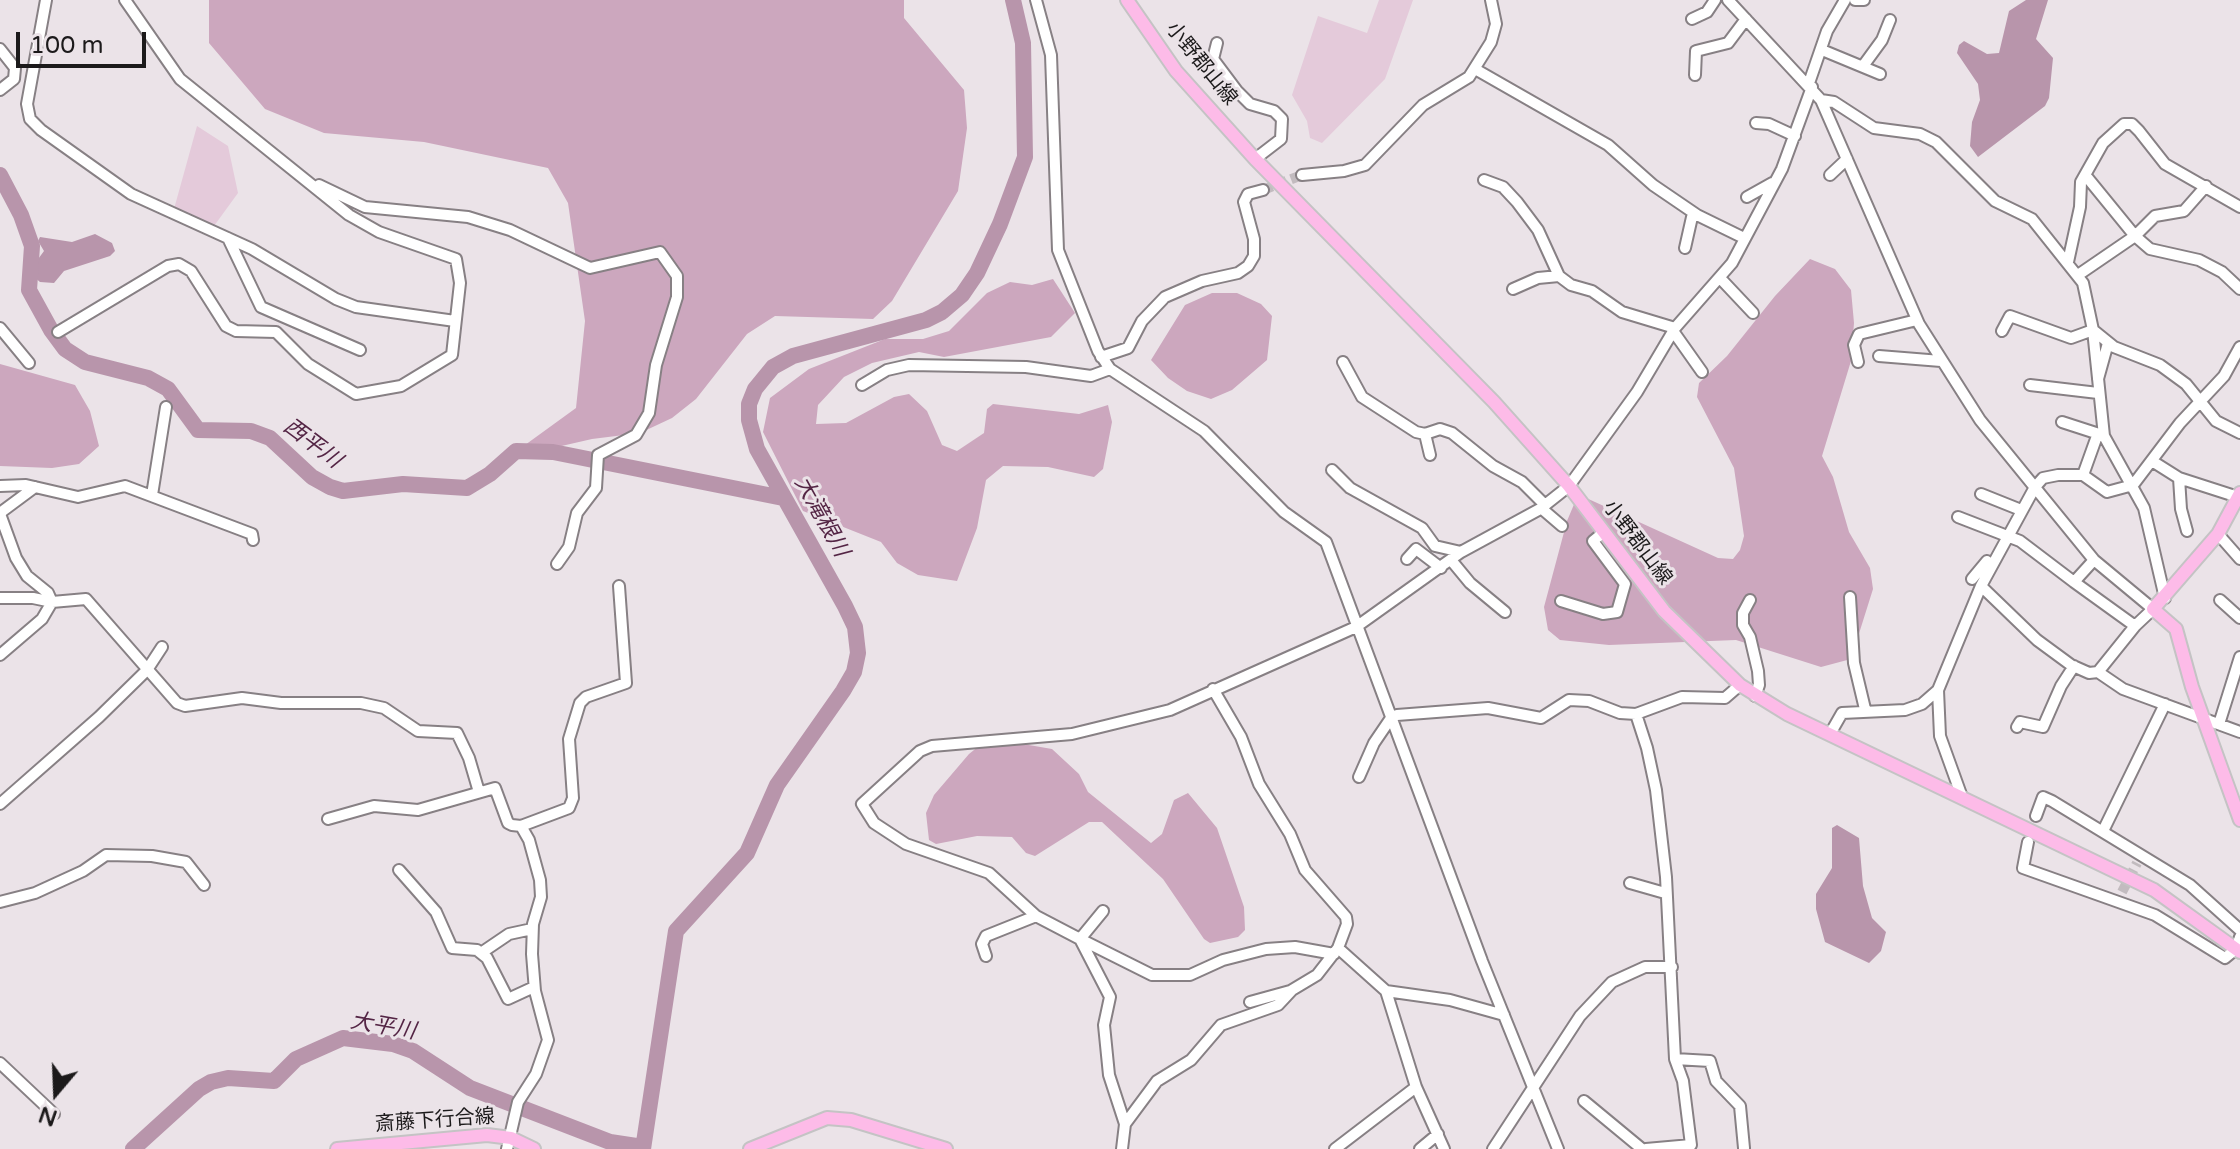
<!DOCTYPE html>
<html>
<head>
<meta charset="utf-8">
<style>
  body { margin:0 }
  #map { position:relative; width:2240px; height:1149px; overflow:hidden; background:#ebe3e8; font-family:"Varela Round",sans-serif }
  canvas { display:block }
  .north { position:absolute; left:16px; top:1053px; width:80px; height:80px; -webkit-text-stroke:6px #ebe3e8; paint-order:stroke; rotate:199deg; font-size:22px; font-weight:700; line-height:32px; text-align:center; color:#1c1a1b }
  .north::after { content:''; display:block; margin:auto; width:28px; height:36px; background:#1c1a1b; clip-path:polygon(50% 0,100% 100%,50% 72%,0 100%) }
  .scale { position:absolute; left:16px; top:32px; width:130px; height:36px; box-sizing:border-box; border:4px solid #1c1a1b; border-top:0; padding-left:10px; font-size:24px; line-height:28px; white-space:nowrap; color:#1c1a1b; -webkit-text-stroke:6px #ebe3e8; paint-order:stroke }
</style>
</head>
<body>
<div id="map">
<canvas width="2240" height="1149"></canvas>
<div class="north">N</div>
<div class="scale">100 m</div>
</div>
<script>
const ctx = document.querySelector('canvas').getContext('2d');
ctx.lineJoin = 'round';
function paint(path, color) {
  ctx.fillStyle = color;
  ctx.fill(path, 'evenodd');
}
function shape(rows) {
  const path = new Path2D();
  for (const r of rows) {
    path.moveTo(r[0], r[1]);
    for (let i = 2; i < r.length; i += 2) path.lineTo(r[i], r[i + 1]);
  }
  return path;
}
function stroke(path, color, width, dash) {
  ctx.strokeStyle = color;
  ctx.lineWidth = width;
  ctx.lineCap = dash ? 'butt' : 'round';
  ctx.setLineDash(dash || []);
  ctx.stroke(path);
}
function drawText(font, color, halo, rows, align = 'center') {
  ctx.font = font + ' "Varela Round","Noto Sans JP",sans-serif';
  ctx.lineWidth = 6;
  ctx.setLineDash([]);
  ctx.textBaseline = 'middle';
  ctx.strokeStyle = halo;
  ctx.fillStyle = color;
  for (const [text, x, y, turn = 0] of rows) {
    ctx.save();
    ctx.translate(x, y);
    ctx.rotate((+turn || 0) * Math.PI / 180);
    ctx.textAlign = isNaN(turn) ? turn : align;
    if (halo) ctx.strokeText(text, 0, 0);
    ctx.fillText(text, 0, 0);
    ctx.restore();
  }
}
paint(shape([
  [1379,0,1413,0,1385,79,1322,143,1310,138,1307,121,1292,95,1318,16,1367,33],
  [197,126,228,146,238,193,214,226,174,209]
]), '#e4cada');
paint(shape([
  [209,0,904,0,904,18,964,90,967,128,958,191,892,301,873,319,775,316,747,334,696,399,672,418,640,433,592,439,531,453,525,445,576,408,585,321,568,203,548,168,424,142,324,133,265,109,209,43],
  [1810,259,1835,269,1851,290,1854,323,1851,361,1822,456,1833,477,1849,532,1870,568,1873,589,1851,659,1821,667,1736,640,1609,645,1560,640,1548,630,1544,607,1567,521,1575,502,1584,497,1718,558,1733,559,1740,550,1744,536,1734,468,1697,397,1699,383,1727,356,1775,296],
  [1053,279,1075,313,1051,337,944,357,919,352,872,363,844,377,818,405,816,424,846,423,894,397,909,394,927,411,942,445,957,451,984,433,987,409,993,404,1079,414,1108,405,1112,422,1103,469,1094,477,1048,467,1003,466,986,480,977,528,957,581,918,575,897,563,881,542,803,511,763,432,770,398,809,369,885,339,923,339,949,331,987,293,1010,282,1032,285],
  [1212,293,1237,293,1261,304,1272,316,1267,360,1232,390,1211,399,1187,391,1168,378,1151,360,1185,305],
  [0,364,75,385,90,411,99,446,79,464,52,468,0,466],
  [1023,744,1052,749,1079,774,1088,792,1151,843,1162,834,1174,800,1188,793,1217,828,1244,907,1245,930,1238,937,1210,943,1204,939,1163,879,1102,822,1089,822,1035,856,1026,853,1012,837,977,836,936,844,929,840,926,813,934,795,969,754,979,746]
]), '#cca7be');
paint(shape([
  [2026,0,2048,0,2036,39,2053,58,2049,98,2045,106,1978,157,1970,146,1972,122,1980,100,1978,84,1957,53,1959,45,1964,41,1987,54,1999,53,2009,11],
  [95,234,112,243,115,251,110,256,64,271,54,283,40,282,33,276,33,266,44,251,38,241,40,237,72,242],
  [1837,825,1859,838,1863,886,1872,918,1886,932,1881,951,1869,963,1825,942,1816,909,1816,894,1832,868,1832,828]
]), '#b895ab');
stroke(shape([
  [0,175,21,215,32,246,29,290,51,330,65,349,85,362,148,378,168,389,198,430,251,431,270,438,312,477,330,487,343,491,403,484,467,488,490,474,516,451,553,452,783,498],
  [133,1149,199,1089,211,1082,228,1078,274,1081,296,1059,343,1038,393,1044,413,1051,470,1088,610,1142,643,1147],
  [643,1149,676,931,747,853,777,785,843,691,854,672,858,653,855,627,845,606,757,449,749,420,749,404,755,389,773,367,793,356,926,320,942,312,962,295,977,273,1000,224,1025,157,1023,43,1013,0]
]), '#b895ab', 16);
stroke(shape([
  [1263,190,1302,175],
  [2122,892,2137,863]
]), '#c2bbbf', 10, [10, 5]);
const minor = shape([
  [46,0,27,104,30,119,41,130,131,194,252,249,336,299,356,307,455,321],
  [1036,0,1051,55,1058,250,1098,351,1110,369,1204,431,1284,512,1326,542,1482,961,1558,1149],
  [1728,0,1821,100,1919,324,1980,420,2094,560,2153,609,2135,626,2074,582,2094,560],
  [1855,0,1864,0],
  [1692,19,1707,12,1715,0],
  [1217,43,1213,59,1237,91,1250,104,1274,111,1282,119,1281,139,1255,159],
  [0,49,15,68,14,79,0,90],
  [1822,50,1880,74],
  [1863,66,1882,40,1890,20],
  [1475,69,1608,145,1653,185,1697,215],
  [1695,75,1696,51,1728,43,1746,19],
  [1809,83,1827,31,1845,0],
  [1821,100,1834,102,1874,128,1920,134,1936,142,1995,201,2032,219,2083,283,2093,330,2104,436,2144,508,2165,598],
  [1756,123,1769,124,1795,136],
  [1302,175,1344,171,1365,165,1423,105,1469,77,1491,42,1496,24,1491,0],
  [1830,175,1847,159],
  [2086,176,2135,236,2150,249,2199,260,2222,272,2240,289],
  [1484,180,1503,187,1517,202,1538,230,1559,276],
  [319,185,365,207,468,217,510,230,590,268,660,252,677,276,677,297,656,365,649,413,636,435,598,455,596,488,577,513,569,547,557,564],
  [1747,197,1772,183],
  [228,238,261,307,360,350],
  [1685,248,1692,217,1697,215,1744,238],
  [2068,262,2080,207,2081,182,2103,143,2124,124,2132,124,2139,131,2165,164,2240,207],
  [2078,275,2135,236,2155,216,2184,211,2206,186],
  [1720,278,1753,313],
  [1513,289,1538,278,1559,276,1571,285,1592,291,1622,312,1675,328],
  [0,328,29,363],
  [1673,331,1702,372],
  [2002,331,2010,316,2071,338,2093,330,2114,347,2160,365,2186,384,2216,421,2240,433],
  [58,332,168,266,179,264,191,271,226,326,236,331,276,332,308,364,356,394,401,386,452,355,460,283,456,259,379,232,349,215,180,79,125,0],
  [1879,356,1941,361],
  [1101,357,1128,348,1142,321,1165,297,1202,281,1238,273,1248,266,1254,256,1254,239,1244,202,1248,194,1263,190],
  [1343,362,1362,397,1416,432,1425,434,1440,429,1452,433,1493,466,1522,482,1545,505],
  [1858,362,1854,345,1859,334,1917,320],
  [2098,379,2108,343],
  [862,385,887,370,909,365,1026,367,1091,376,1110,369],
  [2030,385,2098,393],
  [2062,422,2099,434],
  [1425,434,1430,455],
  [2152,461,2179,478,2238,497],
  [1332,470,1350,488,1422,528,1435,546,1461,552],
  [2083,475,2097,436,2103,431],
  [2179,478,2181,509,2187,531],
  [0,486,26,485,78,497,125,486,252,534,253,540],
  [1981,494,2021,510],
  [152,495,166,407],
  [1541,508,1562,526],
  [0,513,35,487],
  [0,514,16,558,27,576,48,593,52,602],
  [1958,517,2020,541,2074,582],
  [2218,534,2240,559],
  [1407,559,1416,549,1441,568],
  [1451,560,1470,583,1505,612],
  [1972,579,1987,561],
  [1981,586,2037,640,2071,665,2089,673,2098,672,2123,689,2240,732],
  [1850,597,1854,663,1865,709],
  [0,598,33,598,52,602],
  [1750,600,1743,613,1743,625,1750,637,1758,671,1759,685,1755,696],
  [2220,600,2240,618],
  [1561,601,1603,614,1617,612,1625,584,1593,541,1604,532],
  [0,655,42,619,52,602,86,599,177,703,185,706,242,698,281,703,361,703,384,708,418,731,457,733,469,758,479,792],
  [2098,672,2135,626],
  [1636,714,1647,748,1656,790,1666,877,1675,1059,1683,1081,1691,1145,1646,1149],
  [2219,724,2240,657],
  [2017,727,2020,722,2043,727,2061,686,2074,666],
  [1830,734,1842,713,1905,710,1922,704,1938,690],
  [1359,777,1374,743,1391,718,1397,715,1488,708,1541,718,1569,700,1589,701,1620,713,1636,714,1682,697,1725,698,1740,685],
  [1962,797,1940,736,1938,690,1981,586,2035,487,2043,478,2058,475,2083,475,2107,492,2133,485,2180,423,2224,376,2240,347],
  [0,804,99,717,147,670,162,647],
  [2036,816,2043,797,2052,801,2190,885,2240,930],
  [328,819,374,806,418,810,495,788,508,823,512,825,521,826,569,808,573,798,569,739,580,703,586,697,626,683,619,586],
  [2103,831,2165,704],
  [2028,842,2023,868,2155,915,2225,958,2236,949,2240,937],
  [399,870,436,912,452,948,477,950,487,958,508,999,534,987],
  [1630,883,1665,893],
  [0,902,35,893,83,871,106,855,152,856,186,862,204,885],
  [1103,911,1080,939,1152,975,1190,975,1223,960,1266,949,1295,947,1334,954],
  [1338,948,1386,991,1416,1087,1444,1149],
  [481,953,509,934,532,929],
  [986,956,982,944,986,936,1036,916],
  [1386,991,1450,1000,1504,1015],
  [1250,1002,1290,991],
  [1675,1059,1710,1061,1716,1081,1740,1106,1744,1148],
  [0,1063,54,1114],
  [1584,1101,1642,1149],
  [1125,1124,1157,1081,1191,1060,1221,1025,1278,1005,1292,990,1317,975,1338,948,1347,924,1346,917,1305,870,1290,834,1259,784,1241,737,1213,689],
  [507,1149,518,1102,536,1074,548,1040,535,991,532,954,533,924,541,897,540,880,529,840,521,826],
  [1122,1149,1125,1124,1109,1075,1104,1025,1110,997,1080,939,1036,916,989,873,906,844,874,823,862,804,920,751,932,746,1072,734,1170,710,1356,627,1461,552,1540,509,1569,486,1637,392,1675,328,1732,263,1782,169,1812,87],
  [1335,1149,1416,1087],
  [1420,1149,1438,1134],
  [1493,1149,1580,1016,1612,982,1645,967,1672,967]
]);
const major = shape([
  [1127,0,1176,71,1255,159,1494,402,1569,486,1664,611,1740,685,1787,714,2154,890,2240,952],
  [2240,493,2218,534,2153,609,2176,629,2192,687,2240,820],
  [337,1149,487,1135,511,1138,534,1149],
  [750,1149,827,1118,851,1120,946,1149]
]);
stroke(minor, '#878084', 14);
stroke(major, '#c4c3c4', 16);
stroke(minor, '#fff', 10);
stroke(major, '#fdbbe8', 12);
drawText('20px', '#1c1a1b', '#ebe3e8', [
  ["小野郡山線",1201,64,51],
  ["小野郡山線",1637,543,53],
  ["斎藤下行合線",435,1121,-4]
]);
drawText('italic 22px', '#542545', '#ebe3e8', [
  ["西平川",312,444,37],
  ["大滝根川",821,517,61],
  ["大平川",383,1027,10]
]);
</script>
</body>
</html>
